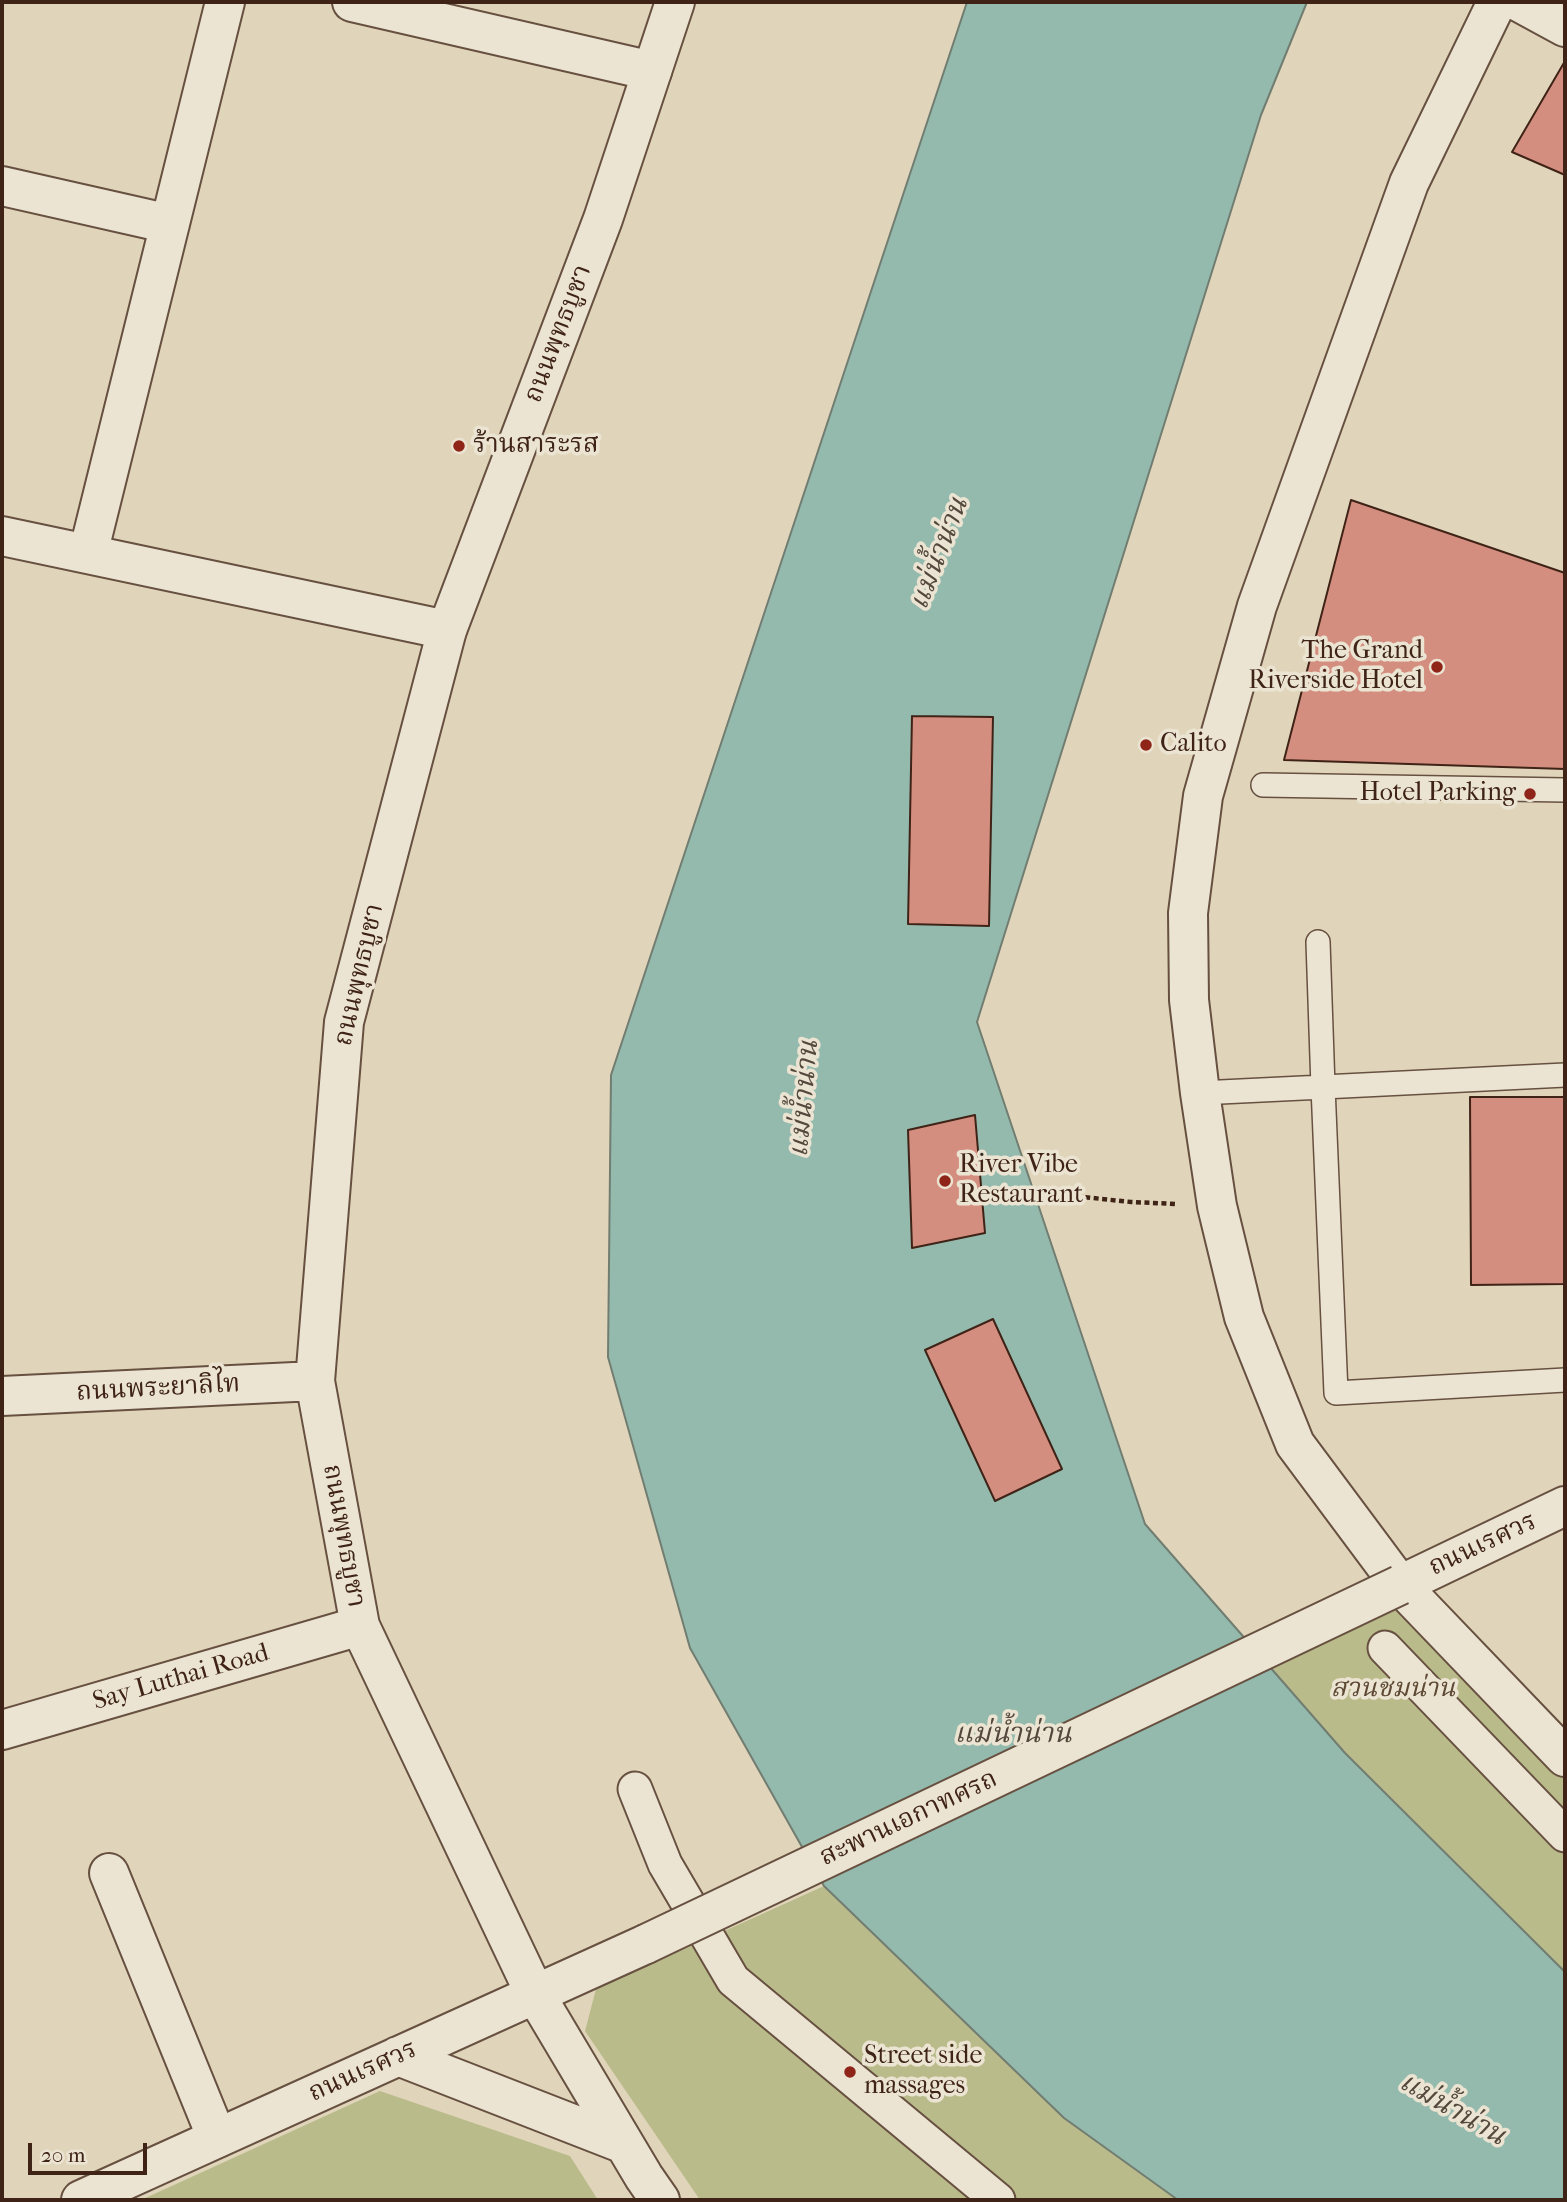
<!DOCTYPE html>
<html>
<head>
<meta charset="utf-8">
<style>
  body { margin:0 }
  #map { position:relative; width:1567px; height:2202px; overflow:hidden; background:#e0d5ba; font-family:"IM FELL French Canon",serif }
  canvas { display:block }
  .frame { position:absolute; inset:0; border:4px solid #3f2317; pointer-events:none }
  .scale { position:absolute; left:28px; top:2143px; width:119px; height:32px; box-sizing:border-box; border:4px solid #3f2317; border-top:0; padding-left:9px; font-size:21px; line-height:24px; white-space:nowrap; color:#3f2317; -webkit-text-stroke:5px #ebe4d2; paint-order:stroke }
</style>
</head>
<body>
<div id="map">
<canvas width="1567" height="2202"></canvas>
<div class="frame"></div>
<div class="scale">20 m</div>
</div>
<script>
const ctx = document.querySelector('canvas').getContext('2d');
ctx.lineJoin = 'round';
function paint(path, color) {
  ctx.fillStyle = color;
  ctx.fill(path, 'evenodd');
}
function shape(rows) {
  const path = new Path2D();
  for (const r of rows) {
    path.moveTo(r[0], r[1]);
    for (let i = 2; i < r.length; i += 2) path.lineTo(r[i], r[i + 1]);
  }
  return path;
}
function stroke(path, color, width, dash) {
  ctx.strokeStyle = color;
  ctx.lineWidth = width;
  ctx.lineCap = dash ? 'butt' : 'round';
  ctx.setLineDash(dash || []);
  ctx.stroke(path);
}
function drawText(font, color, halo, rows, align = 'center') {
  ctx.font = font + ' "IM FELL French Canon","Noto Serif Thai",serif';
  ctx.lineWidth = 7;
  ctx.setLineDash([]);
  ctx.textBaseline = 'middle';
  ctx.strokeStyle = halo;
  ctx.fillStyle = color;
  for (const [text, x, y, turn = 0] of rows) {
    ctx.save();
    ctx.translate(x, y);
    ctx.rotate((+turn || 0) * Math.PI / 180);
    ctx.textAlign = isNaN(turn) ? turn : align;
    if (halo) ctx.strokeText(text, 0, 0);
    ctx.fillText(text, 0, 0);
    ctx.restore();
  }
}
paint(shape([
  [1400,1585,1565,1757,1565,1972,1345,1753,1271,1669],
  [824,1886,1064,2118,1178,2200,700,2200,585,2031,596,1989],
  [380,2091,570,2156,598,2200,141,2200]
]), '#babb8b');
const water = shape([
  [967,2,1307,2,1261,115,977,1022,1145,1524,1345,1753,1565,1972,1565,2200,1178,2200,1064,2118,824,1886,690,1648,608,1357,611,1075,967,2]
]);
paint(water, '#94b9ad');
stroke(water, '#727d71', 2);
const building = shape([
  [1565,61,1565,175,1512,152,1565,61],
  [1351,500,1565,573,1565,769,1284,760,1351,500],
  [912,716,993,717,989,926,908,924,912,716],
  [1470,1097,1565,1097,1565,1284,1471,1285,1470,1097],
  [975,1115,985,1233,912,1248,908,1130,975,1115],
  [993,1319,1062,1469,995,1501,925,1350,993,1319]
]);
paint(building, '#d48e7f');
stroke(building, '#3f2317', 2);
const service = shape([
  [1263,785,1565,790],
  [1318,942,1323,1087,1565,1075],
  [1200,1093,1323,1087,1336,1393,1565,1380]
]);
const pedestrian = shape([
  [1385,1648,1565,1835],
  [635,1789,665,1864,733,1980,998,2200]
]);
const minor = shape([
  [352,2,652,71],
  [1497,2,1409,183,1257,606,1203,796,1188,913,1189,1000,1200,1093,1217,1206,1244,1317,1295,1444,1400,1585,1565,1757],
  [1519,2,1565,27],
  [2,186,170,224],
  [2,536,447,630],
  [88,554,225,2],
  [2,1730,360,1626],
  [109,1873,217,2138]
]);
const tertiary = shape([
  [2,1396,315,1381],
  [1400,1585,1565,1506],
  [398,2056,624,2144],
  [81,2200,646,1944],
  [660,2200,644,2177,535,1994,360,1626,315,1381,344,1022,447,630,603,219,675,2]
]);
stroke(service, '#675040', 26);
stroke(pedestrian, '#675040', 37);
stroke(minor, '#675040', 42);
stroke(tertiary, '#675040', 42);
stroke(shape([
  [1001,1198,1035,1192,1131,1202,1177,1204]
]), '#3f2317', 4.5, [5, 3.5]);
stroke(service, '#ebe4d2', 23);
stroke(pedestrian, '#ebe4d2', 33);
stroke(minor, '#ebe4d2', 38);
stroke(tertiary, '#ebe4d2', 38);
const tertiaryBridge = shape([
  [646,1944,1400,1585]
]);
stroke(tertiaryBridge, '#675040', 42, []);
stroke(tertiaryBridge, '#ebe4d2', 38);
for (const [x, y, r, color] of [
  [459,446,7,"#8f2418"],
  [1437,667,7,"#8f2418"],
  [1146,745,7,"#8f2418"],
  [1530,794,7,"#8f2418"],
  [945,1181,7,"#8f2418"],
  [850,2072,7,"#8f2418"]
]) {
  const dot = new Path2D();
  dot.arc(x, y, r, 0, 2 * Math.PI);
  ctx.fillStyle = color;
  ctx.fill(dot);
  stroke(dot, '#ebe4d2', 2.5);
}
drawText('26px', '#3f2317', '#ebe4d2', [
  ["ถนนพุทธบูชา",559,334,-69],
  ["ถนนพุทธบูชา",360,975,-77],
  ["ถนนพระยาลิไท",158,1389,-3],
  ["ถนนพุทธบูชา",343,1536,80],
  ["ถนนเรศวร",1483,1545,-25],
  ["Say Luthai Road",181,1678,-16],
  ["สะพานเอกาทศรถ",909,1819,-25],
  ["ถนนเรศวร",363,2072,-24]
]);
drawText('26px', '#3f2317', '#ebe4d2', [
  ["ร้านสาระรส",473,446],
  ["The Grand",1423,652,"right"],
  ["Riverside Hotel",1423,682,"right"],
  ["Calito",1160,745],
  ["Hotel Parking",1516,794,"right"],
  ["River Vibe",959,1166],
  ["Restaurant",959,1196],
  ["Street side",864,2057],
  ["massages",864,2087]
], 'left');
drawText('italic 26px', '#5e4934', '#ebe4d2', [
  ["สวนชมน่าน",1393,1690]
]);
drawText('italic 28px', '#54483c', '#ebe4d2', [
  ["แม่น้ำน่าน",940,554,-69],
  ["แม่น้ำน่าน",805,1099,-85],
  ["แม่น้ำน่าน",1013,1735],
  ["แม่น้ำน่าน",1452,2110,30]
]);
</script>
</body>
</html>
